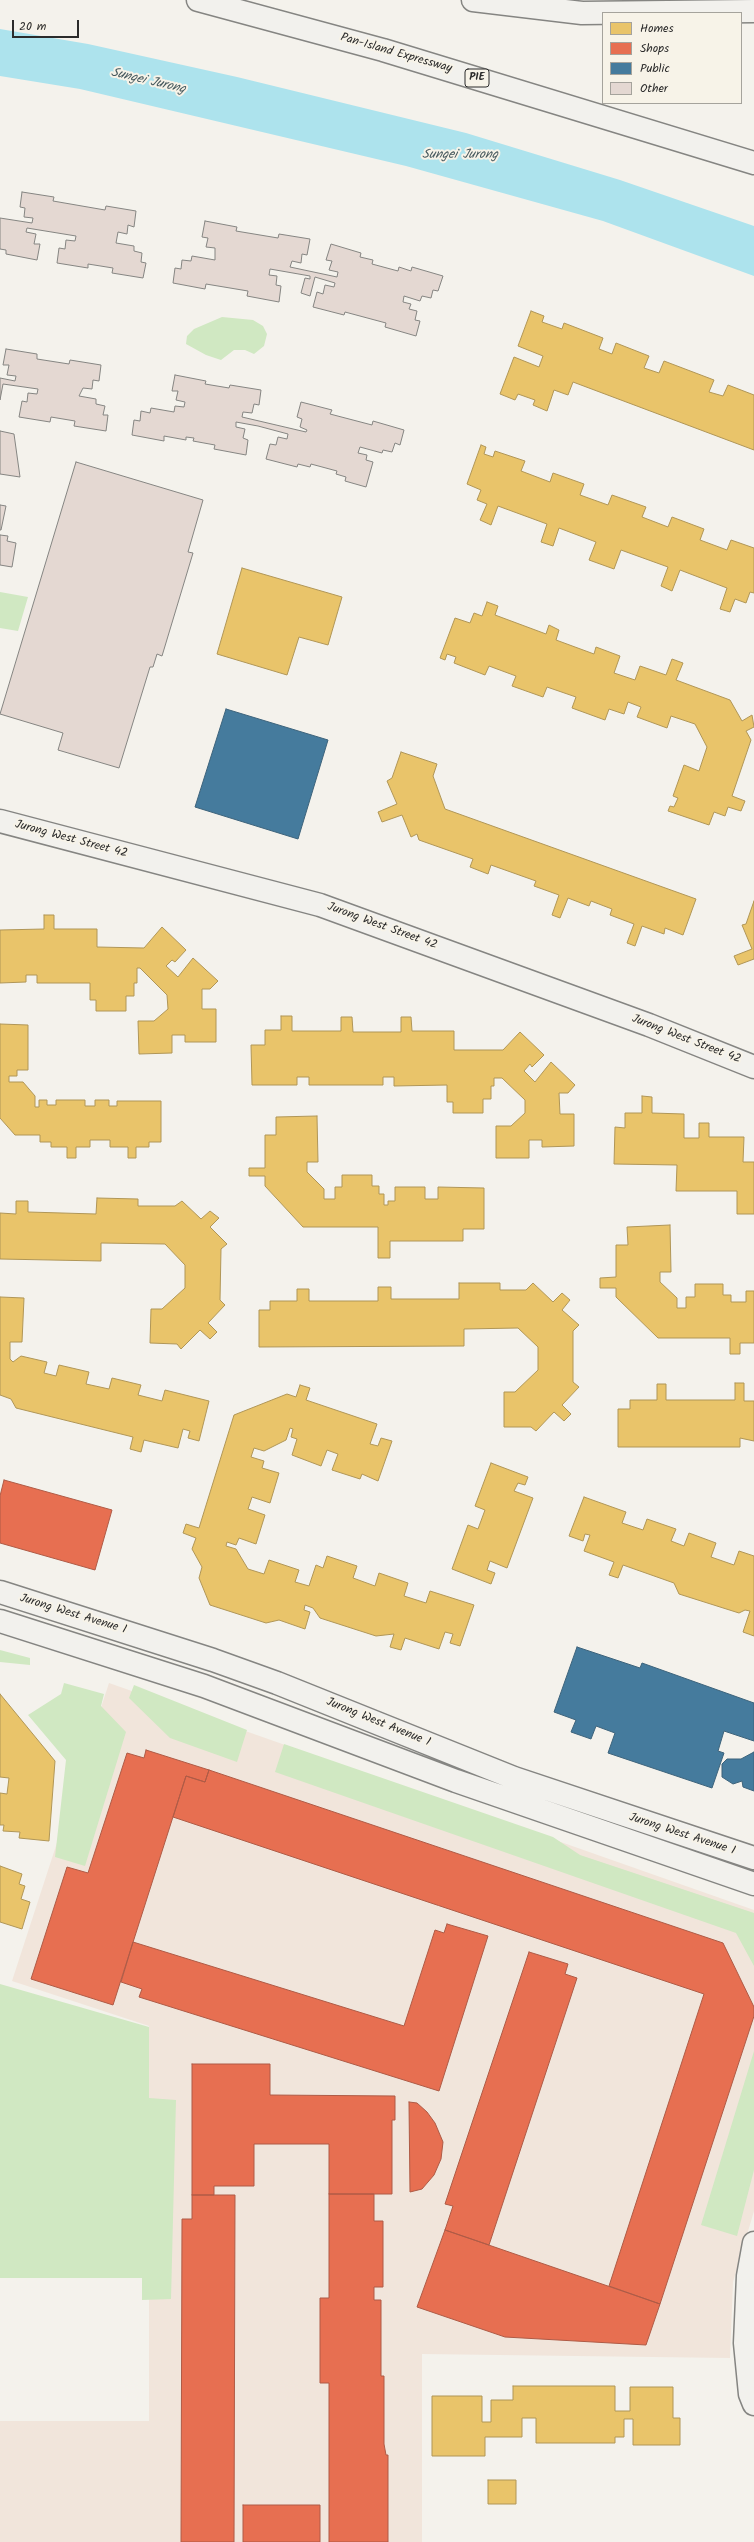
<!DOCTYPE html>
<html>
<head>
<meta charset="utf-8">
<style>
  body { margin:0 }
  #map { position:relative; width:754px; height:2542px; overflow:hidden; background:#f4f2ec; font-family:Kalam,sans-serif }
  canvas { display:block }
  .legend { position:absolute; left:602px; top:12px; width:140px; height:92px; box-sizing:border-box; background:#f7f3e8; border:1px solid #a5a39c; margin:0; padding:5px 7px; list-style:none; font-size:12px; color:#2b2b2b }
  .legend li { display:flex; align-items:center; gap:8px; height:20px }
  .legend b { width:20px; border:1px solid #a5a39c }
  .scale { position:absolute; left:12px; top:20px; width:67px; height:18px; box-sizing:border-box; border:2px solid #2b2b2b; border-top:0; padding-left:5px; font-size:12px; line-height:14px; white-space:nowrap; color:#2b2b2b; -webkit-text-stroke:3px #f7f3e8; paint-order:stroke }
</style>
</head>
<body>
<div id="map">
<canvas width="754" height="2542"></canvas>
<ul class="legend">
<li><b style="height:11px;background:#e9c46a"></b>Homes</li>
<li><b style="height:11px;background:#e76f51"></b>Shops</li>
<li><b style="height:11px;background:#457b9d"></b>Public</li>
<li><b style="height:11px;background:#e4d8d2"></b>Other</li>
</ul>
<div class="scale">20 m</div>
</div>
<script>
const ctx = document.querySelector('canvas').getContext('2d');
ctx.lineJoin = 'round';
function paint(path, color) {
  ctx.fillStyle = color;
  ctx.fill(path, 'evenodd');
}
function shape(rows) {
  const path = new Path2D();
  for (const r of rows) {
    path.moveTo(r[0], r[1]);
    for (let i = 2; i < r.length; i += 2) path.lineTo(r[i], r[i + 1]);
  }
  return path;
}
function stroke(path, color, width, dash) {
  ctx.strokeStyle = color;
  ctx.lineWidth = width;
  ctx.lineCap = dash ? 'butt' : 'round';
  ctx.setLineDash(dash || []);
  ctx.stroke(path);
}
function drawText(font, color, halo, rows, align = 'center') {
  ctx.font = font + ' Kalam,sans-serif';
  ctx.lineWidth = 4;
  ctx.setLineDash([]);
  ctx.textBaseline = 'middle';
  ctx.strokeStyle = halo;
  ctx.fillStyle = color;
  for (const [text, x, y, turn = 0] of rows) {
    ctx.save();
    ctx.translate(x, y);
    ctx.rotate((+turn || 0) * Math.PI / 180);
    ctx.textAlign = isNaN(turn) ? turn : align;
    if (halo) ctx.strokeText(text, 0, 0);
    ctx.fillText(text, 0, 0);
    ctx.restore();
  }
}
paint(shape([
  [109,1683,754,1910,754,2211,733,2282,730,2358,422,2354,422,2542,0,2542,0,2421,149,2421,149,2026,12,1981]
]), '#f1e5db');
paint(shape([
  [222,317,253,320,263,326,267,334,264,346,254,354,245,350,234,350,221,360,206,355,186,344,187,336,194,329],
  [0,592,28,597,18,631,0,628],
  [0,1650,30,1658,30,1665,0,1662],
  [64,1683,104,1694,101,1706,126,1732,85,1866,55,1857,66,1760,28,1715,61,1694],
  [134,1685,247,1730,237,1762,170,1738,129,1698],
  [284,1744,553,1837,580,1855,754,1913,754,1966,736,1933,275,1772],
  [0,1984,149,2027,149,2098,176,2100,171,2299,142,2300,142,2278,0,2278],
  [754,2051,754,2170,737,2236,701,2225]
]), '#d0e8c2');
paint(shape([
  [0,29,88,44,237,77,466,133,620,180,754,226,754,276,603,221,406,166,80,89,0,76]
]), '#ade3ed');
const homes = shape([
  [531,311,544,316,542,322,562,329,564,323,603,338,599,349,612,354,616,343,649,356,644,368,659,373,664,361,714,380,709,392,723,396,728,385,754,395,754,450,573,382,568,395,554,390,547,411,533,405,535,400,518,394,515,400,500,394,514,357,539,367,543,356,518,346,531,311],
  [481,445,486,447,484,454,493,457,495,451,525,461,521,471,550,482,553,473,584,484,580,495,608,505,612,495,646,507,642,517,668,527,672,517,704,529,700,540,727,550,731,540,754,548,754,593,750,592,746,603,735,599,730,612,720,609,727,588,680,570,672,591,661,586,668,567,621,550,614,569,589,560,596,542,559,528,553,546,541,542,547,524,498,506,491,525,480,520,487,504,477,500,481,490,467,484,481,445],
  [242,568,342,597,328,645,299,637,287,675,217,654,242,568],
  [487,602,498,606,495,615,546,634,549,625,559,630,556,640,594,654,596,647,620,656,614,673,635,680,640,666,666,675,672,659,683,663,676,680,730,700,742,721,752,715,754,727,746,731,751,740,732,796,745,801,741,811,728,807,725,816,714,812,709,825,668,811,670,806,674,807,678,798,673,796,684,765,699,771,707,747,695,724,671,716,667,728,637,717,641,707,628,702,624,714,609,709,605,720,572,708,576,697,547,687,543,697,512,686,516,676,489,666,485,675,454,663,456,657,447,654,445,660,440,658,455,618,470,623,474,613,482,616,487,602],
  [401,752,437,764,433,776,445,809,696,899,683,935,665,928,664,934,642,926,635,946,627,943,634,924,610,915,612,909,591,901,589,906,568,898,560,918,552,915,559,895,534,886,536,881,491,865,488,874,470,867,473,859,419,840,417,834,411,837,402,815,382,822,378,812,397,804,387,781,392,778,401,752],
  [754,901,754,959,738,965,734,956,752,949,742,925,746,924,754,901],
  [44,915,54,915,54,929,97,929,97,947,144,948,162,927,186,950,175,962,172,960,166,966,178,977,193,958,218,981,210,989,202,989,202,1009,216,1009,216,1042,185,1042,185,1035,172,1035,172,1053,139,1054,138,1021,154,1021,168,1009,167,995,140,968,137,968,137,983,134,983,134,996,126,996,126,1011,96,1011,96,1000,90,1000,90,983,37,983,37,975,26,975,26,982,0,983,0,930,44,929,44,915],
  [281,1016,292,1016,292,1031,341,1031,341,1017,352,1017,353,1032,401,1032,401,1017,411,1017,412,1031,454,1031,454,1050,503,1050,520,1032,544,1055,532,1067,530,1064,524,1071,535,1082,551,1062,575,1085,568,1093,559,1093,560,1114,574,1114,574,1146,542,1147,542,1140,529,1140,529,1158,496,1158,496,1126,511,1126,525,1113,525,1100,502,1078,494,1078,494,1086,491,1086,491,1099,483,1099,483,1113,453,1113,453,1102,447,1102,447,1085,394,1086,394,1077,383,1077,383,1085,309,1085,309,1077,297,1077,297,1085,252,1085,251,1045,265,1045,265,1030,281,1030,281,1016],
  [0,1024,28,1025,28,1070,17,1070,17,1076,9,1076,9,1082,23,1082,35,1096,35,1107,39,1107,39,1100,47,1100,47,1105,56,1105,56,1100,85,1100,85,1106,95,1106,95,1100,109,1100,109,1106,117,1106,117,1101,161,1101,161,1142,149,1142,149,1147,136,1147,136,1158,128,1158,128,1147,110,1147,110,1140,90,1140,90,1147,76,1147,76,1158,67,1158,67,1147,51,1147,51,1142,40,1142,40,1135,15,1135,0,1118,0,1024],
  [642,1096,652,1097,652,1113,684,1114,684,1138,699,1138,699,1123,709,1123,709,1137,744,1137,743,1162,754,1162,754,1214,737,1214,737,1191,676,1191,677,1165,614,1164,615,1127,625,1128,625,1113,642,1113,642,1096],
  [317,1116,318,1162,307,1162,307,1172,324,1189,324,1199,335,1199,335,1187,342,1187,342,1175,372,1175,372,1186,379,1186,379,1194,384,1194,384,1205,388,1205,388,1201,395,1201,395,1187,425,1187,425,1199,438,1199,438,1187,484,1188,484,1229,463,1229,463,1241,390,1241,390,1258,378,1258,378,1227,303,1227,265,1186,265,1176,249,1176,249,1168,265,1168,265,1135,276,1135,276,1117,317,1116],
  [97,1198,138,1199,138,1206,175,1206,182,1201,201,1219,210,1211,219,1218,210,1227,227,1244,221,1249,220,1300,225,1305,208,1323,217,1332,210,1339,200,1330,181,1349,177,1344,150,1343,151,1309,162,1309,185,1288,185,1265,165,1244,101,1243,101,1261,0,1259,0,1213,16,1214,16,1201,28,1201,28,1212,96,1214,97,1198],
  [670,1225,671,1272,660,1272,660,1282,677,1298,677,1308,686,1308,686,1297,695,1297,695,1284,723,1284,723,1295,731,1295,731,1302,746,1302,746,1291,754,1291,754,1343,740,1343,740,1354,730,1354,730,1338,658,1338,616,1297,616,1288,600,1288,600,1278,616,1277,616,1245,628,1245,627,1227,670,1225],
  [459,1283,500,1283,500,1290,526,1290,533,1283,553,1302,562,1293,570,1300,562,1310,579,1325,573,1331,573,1382,579,1387,562,1405,571,1414,564,1421,554,1412,536,1431,531,1427,504,1427,504,1392,515,1392,538,1370,538,1347,518,1328,464,1329,464,1346,259,1347,259,1310,270,1310,270,1301,297,1301,297,1289,309,1289,309,1301,378,1301,378,1287,391,1287,391,1299,459,1299,459,1283],
  [0,1297,24,1298,22,1342,10,1342,10,1359,13,1362,21,1356,47,1362,44,1373,56,1376,59,1365,89,1372,86,1384,109,1389,112,1378,141,1385,138,1395,162,1401,165,1390,209,1401,199,1441,188,1438,190,1431,183,1429,178,1448,144,1440,141,1452,130,1449,133,1437,16,1408,11,1399,0,1395,0,1297],
  [735,1383,744,1383,744,1401,754,1401,754,1441,740,1438,740,1447,618,1447,618,1409,630,1409,630,1400,657,1400,657,1384,666,1384,666,1400,735,1400,735,1383],
  [300,1385,310,1388,306,1400,377,1424,370,1444,378,1446,381,1438,392,1441,378,1481,362,1474,360,1479,332,1470,338,1454,327,1450,321,1466,292,1455,297,1439,291,1437,293,1429,290,1428,286,1440,264,1451,254,1448,251,1457,264,1461,262,1468,279,1473,270,1503,252,1497,248,1509,265,1515,256,1544,239,1538,236,1545,227,1542,226,1546,236,1549,248,1569,264,1574,269,1560,299,1570,295,1582,309,1586,316,1565,323,1568,327,1556,357,1566,353,1578,375,1586,379,1573,408,1583,404,1596,426,1603,430,1591,474,1605,460,1646,450,1643,453,1634,445,1632,439,1649,405,1638,401,1650,390,1647,394,1634,376,1636,320,1618,313,1608,305,1605,304,1610,310,1612,305,1629,279,1620,266,1623,210,1605,199,1578,202,1567,192,1549,196,1538,183,1533,186,1524,199,1528,234,1415,287,1394,296,1397,300,1385],
  [491,1463,528,1477,525,1485,518,1483,514,1491,533,1498,507,1568,490,1561,487,1570,495,1573,491,1584,452,1569,468,1525,478,1529,485,1510,475,1506,491,1463],
  [584,1497,626,1512,622,1523,643,1530,647,1519,676,1529,671,1541,684,1546,689,1533,716,1543,711,1557,734,1565,739,1551,754,1556,754,1636,743,1632,750,1611,745,1610,739,1613,679,1594,674,1583,623,1565,618,1578,609,1575,614,1562,584,1551,590,1535,585,1534,583,1541,569,1536,584,1497],
  [0,1694,55,1761,49,1841,19,1838,20,1832,3,1831,4,1825,0,1825,0,1793,7,1794,9,1778,0,1777,0,1694],
  [0,1866,22,1874,19,1884,25,1886,21,1899,30,1902,22,1929,0,1922,0,1866],
  [513,2386,615,2386,615,2411,630,2411,630,2387,673,2387,673,2418,680,2418,680,2445,633,2445,633,2419,624,2419,624,2437,615,2437,615,2443,536,2443,536,2418,522,2418,522,2437,485,2437,485,2456,432,2456,432,2396,482,2396,482,2422,491,2422,491,2400,513,2400,513,2386],
  [488,2480,516,2480,516,2504,488,2504,488,2480]
]);
paint(homes, '#e9c46a');
stroke(homes, '#b09657', 1);
const shops = shape([
  [4,1480,112,1510,95,1570,0,1543,0,1496,4,1480],
  [146,1750,209,1770,205,1782,186,1776,113,2005,31,1979,67,1867,88,1873,127,1753,144,1758,146,1750],
  [209,1770,723,1943,754,2007,754,2016,660,2304,609,2286,704,1994,173,1817,186,1776,205,1782,209,1770],
  [447,1924,488,1936,439,2091,139,1997,142,1989,121,1982,133,1942,404,2026,435,1930,444,1933,447,1924],
  [529,1952,568,1964,565,1974,577,1978,489,2245,445,2230,453,2206,445,2204,529,1952],
  [192,2064,270,2064,270,2095,395,2096,395,2120,392,2120,392,2194,329,2194,329,2144,254,2144,254,2186,214,2186,214,2195,192,2195,192,2064],
  [409,2102,417,2103,427,2112,435,2123,443,2142,441,2159,434,2175,422,2189,410,2192,409,2102],
  [329,2194,374,2194,374,2221,383,2221,383,2287,374,2287,374,2300,381,2300,381,2376,384,2376,384,2444,386,2455,388,2455,388,2542,329,2542,329,2383,320,2383,320,2298,329,2298,329,2194],
  [192,2195,235,2195,234,2542,181,2542,182,2219,192,2219,192,2195],
  [445,2230,660,2304,646,2345,505,2337,417,2307,445,2230],
  [243,2505,320,2505,320,2542,243,2542,243,2505]
]);
paint(shops, '#e76f51');
stroke(shops, '#af5b46', 1);
const public = shape([
  [226,709,328,740,298,839,195,807,226,709],
  [577,1647,640,1668,642,1663,754,1703,754,1741,724,1731,718,1751,724,1753,712,1788,608,1753,615,1733,596,1726,591,1739,571,1732,576,1720,554,1712,577,1647],
  [754,1752,754,1791,743,1787,742,1781,733,1784,722,1777,722,1764,727,1759,741,1759,754,1752]
]);
paint(public, '#457b9d');
stroke(public, '#3d637b', 1);
const building = shape([
  [22,192,54,197,53,201,105,210,106,206,136,211,134,227,128,225,127,234,118,232,116,243,134,246,134,251,142,253,141,262,146,263,143,278,112,273,113,268,88,264,88,268,57,263,59,248,65,249,66,240,75,241,76,236,27,228,26,232,36,234,34,244,40,244,37,260,6,254,6,250,0,249,0,218,32,223,33,218,24,217,25,208,20,207,22,192],
  [205,221,237,227,236,231,278,238,279,234,310,239,307,255,302,254,301,263,292,261,290,267,337,277,338,272,329,270,332,261,326,260,331,244,361,253,360,257,373,260,372,264,398,271,399,267,411,271,412,267,443,276,438,291,433,290,431,298,422,296,420,301,404,296,403,302,411,304,409,309,417,311,415,320,420,321,416,336,385,327,386,323,345,312,344,315,313,307,317,292,323,294,325,285,334,287,335,283,315,277,310,296,301,293,305,278,310,279,310,276,270,269,269,275,277,276,276,285,281,286,279,302,247,296,248,291,206,284,205,289,173,283,175,268,181,269,182,260,191,261,192,256,215,260,215,248,206,247,208,238,202,237,205,221],
  [6,349,37,354,37,359,69,364,70,360,101,365,99,381,93,380,92,389,83,388,79,396,96,399,96,404,105,406,103,415,108,415,106,431,74,426,75,421,51,417,50,422,19,417,22,401,27,402,28,393,37,394,38,389,3,384,0,400,0,378,15,381,16,376,7,375,9,365,3,365,6,349],
  [175,375,206,381,205,384,229,388,230,385,261,390,259,405,254,404,252,413,243,412,242,417,306,432,307,430,300,427,302,419,297,417,301,402,332,410,330,414,372,425,373,421,404,430,400,445,395,443,392,452,383,450,382,453,360,447,358,453,367,455,366,460,373,462,366,487,345,481,346,477,336,474,337,471,311,464,310,467,298,464,297,467,266,459,270,444,276,445,278,437,287,439,288,434,258,426,236,422,236,427,245,429,243,438,248,440,246,455,214,449,215,445,193,441,194,438,186,437,186,440,164,436,164,441,132,435,134,420,140,421,141,411,150,413,151,408,174,412,175,406,184,407,185,402,176,400,178,391,172,391,175,375],
  [0,431,14,434,20,477,0,474,0,431],
  [76,462,203,500,188,552,193,553,162,656,157,654,153,667,150,667,119,768,58,750,63,733,0,714,76,462],
  [0,505,6,506,1,530,0,530,0,505],
  [0,535,8,536,7,541,16,543,12,567,0,565,0,535]
]);
paint(building, '#e4d8d2');
stroke(building, '#858582', 1);
const street = shape([
  [0,821,320,905,649,1025,754,1067],
  [754,2243,748,2276,745,2343,750,2394,754,2404]
]);
const secondary = shape([
  [0,1592,213,1660,277,1683,514,1778,754,1858],
  [0,1621,204,1686,456,1781,754,1884]
]);
const highway = shape([
  [198,0,383,50,754,163],
  [473,0,582,13,754,11]
]);
stroke(street, '#858582', 25);
stroke(secondary, '#858582', 25);
stroke(highway, '#858582', 25);
stroke(street, '#f2f1ed', 22);
stroke(secondary, '#f2f1ed', 22);
stroke(highway, '#f2f1ed', 22);
for (const [x, y, w] of [
  [477,78,24]
]) {
  const box = new Path2D();
  box.roundRect(x - w / 2, y - 9, w, 18, 3);
  ctx.fillStyle = '#f7f3e8';
  ctx.fill(box);
  stroke(box, '#2b2b2b', 1);
}
drawText('bold 11px', '#2b2b2b', null, [
  ["PIE",477,78]
]);
drawText('12px', '#2b2b2b', '#f7f3e8', [
  ["Pan-Island Expressway",396,54,16],
  ["Jurong West Street 42",71,840,15],
  ["Jurong West Street 42",382,927,20],
  ["Jurong West Street 42",686,1040,21],
  ["Jurong West Avenue 1",73,1615,17],
  ["Jurong West Avenue 1",378,1723,22],
  ["Jurong West Avenue 1",682,1835,18]
]);
drawText('italic 13px', '#44575c', '#f7f3e8', [
  ["Sungei Jurong",148,82,13],
  ["Sungei Jurong",460,156]
]);
</script>
</body>
</html>
